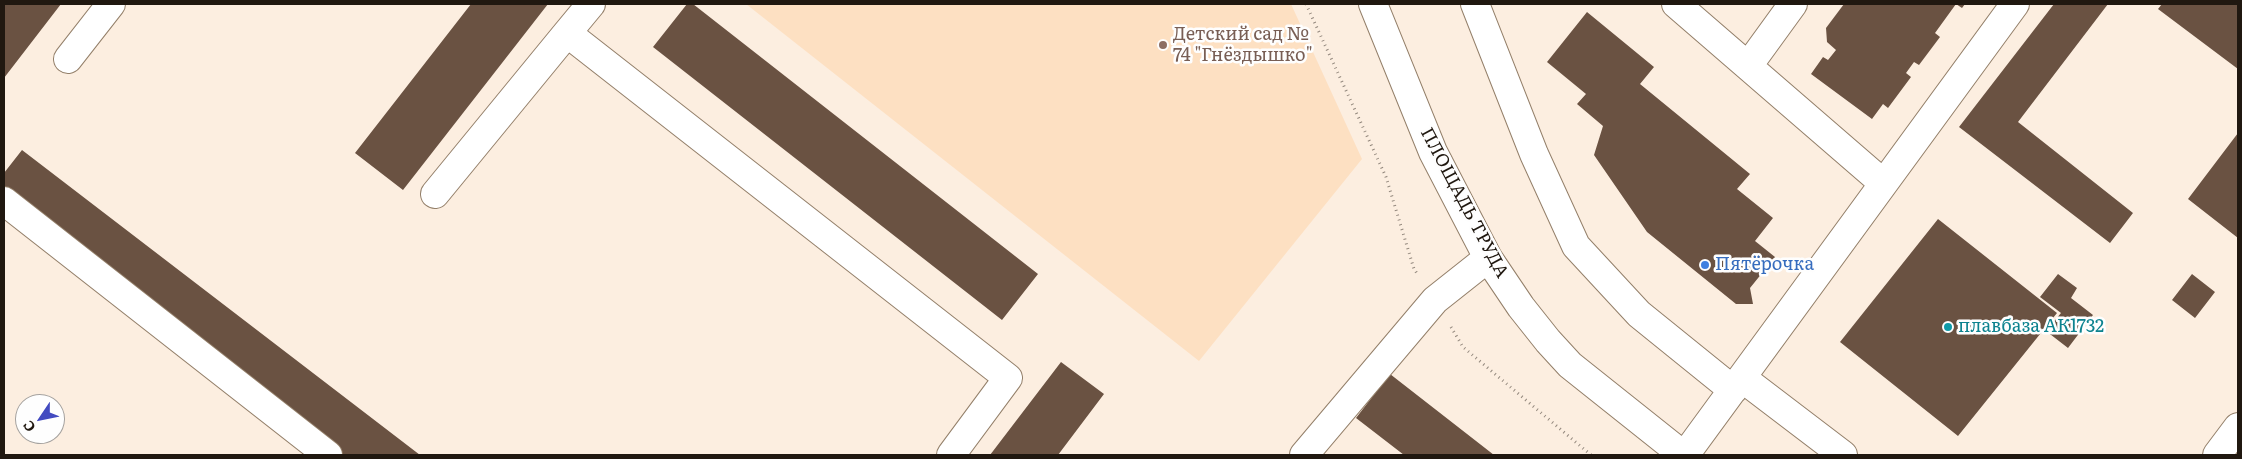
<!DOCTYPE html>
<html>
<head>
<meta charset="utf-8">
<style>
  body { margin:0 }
  #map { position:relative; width:2242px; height:459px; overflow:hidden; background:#fceee0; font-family:Literata,serif }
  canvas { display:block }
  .frame { position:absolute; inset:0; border:5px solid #201810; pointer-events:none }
  .north { position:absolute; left:15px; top:394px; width:50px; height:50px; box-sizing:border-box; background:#fefefe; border:1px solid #a5a29f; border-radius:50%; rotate:236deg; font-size:14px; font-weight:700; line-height:20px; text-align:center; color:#201810 }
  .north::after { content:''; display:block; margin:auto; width:18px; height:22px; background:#434bc0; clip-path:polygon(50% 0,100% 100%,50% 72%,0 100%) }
</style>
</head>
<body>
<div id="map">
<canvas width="2242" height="459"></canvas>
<div class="frame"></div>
<div class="north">С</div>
</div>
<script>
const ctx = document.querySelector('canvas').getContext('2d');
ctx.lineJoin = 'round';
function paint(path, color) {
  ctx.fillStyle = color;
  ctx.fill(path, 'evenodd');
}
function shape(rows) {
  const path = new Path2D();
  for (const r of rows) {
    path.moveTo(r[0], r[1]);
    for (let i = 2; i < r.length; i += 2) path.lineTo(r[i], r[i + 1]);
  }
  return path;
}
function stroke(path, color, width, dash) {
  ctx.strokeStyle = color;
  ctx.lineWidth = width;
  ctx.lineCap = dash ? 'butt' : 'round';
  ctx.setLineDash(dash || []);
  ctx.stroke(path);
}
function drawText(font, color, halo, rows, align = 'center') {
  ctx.font = font + ' Literata,serif';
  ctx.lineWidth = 5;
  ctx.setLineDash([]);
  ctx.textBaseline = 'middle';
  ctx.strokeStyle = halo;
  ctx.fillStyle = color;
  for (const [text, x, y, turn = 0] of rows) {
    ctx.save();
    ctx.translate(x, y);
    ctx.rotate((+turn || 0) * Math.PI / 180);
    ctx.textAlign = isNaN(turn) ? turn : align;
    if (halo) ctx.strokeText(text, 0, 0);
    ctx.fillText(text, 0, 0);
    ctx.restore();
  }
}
paint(shape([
  [746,4,1291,4,1362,159,1199,361]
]), '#fde0c2');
paint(shape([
  [4,4,61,4,4,78],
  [471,4,548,4,403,190,355,153],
  [687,4,693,4,1038,274,1002,320,653,47],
  [1844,4,1965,4,1962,8,1956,4,1935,33,1940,37,1919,65,1914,62,1906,73,1911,77,1888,108,1883,104,1872,119,1811,74,1823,57,1828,60,1836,50,1827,42,1826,28],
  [2054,4,2108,4,2018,122,2133,213,2110,243,1959,127],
  [2162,4,2238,4,2238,69,2158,9],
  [1587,12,1654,67,1640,84,1750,174,1737,189,1773,218,1755,241,1775,257,1750,288,1753,304,1736,304,1647,232,1594,155,1603,126,1577,104,1586,94,1547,62],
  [2238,133,2238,238,2188,199],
  [22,150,420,455,323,455,4,201,4,173],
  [1938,219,2057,313,1958,436,1840,342],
  [2058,274,2077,288,2071,298,2093,315,2068,348,2046,331,2061,313,2040,297],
  [2192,274,2215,292,2195,318,2172,300],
  [1061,362,1104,394,1058,455,990,455],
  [1390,374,1494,455,1404,455,1356,418]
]), '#6a5242');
const minor = shape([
  [1373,4,1433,152,1488,258,1521,307,1548,341,1570,365,1683,455],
  [1475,4,1534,154,1576,246,1639,314,1733,390],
  [1676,4,1883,183],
  [567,33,591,4],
  [68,59,111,4],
  [1748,66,1793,4],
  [435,194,567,33,1008,378,951,455],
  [4,201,328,455],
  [1742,378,1843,455],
  [1304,455,1435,300,1488,258],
  [1685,455,2015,4],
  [2217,455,2238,427]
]);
stroke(minor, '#937f69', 30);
stroke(shape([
  [1306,4,1386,177,1414,269,1418,275],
  [1451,327,1463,347,1591,455]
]), '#94897e', 3, [1, 4]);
stroke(minor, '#fff', 28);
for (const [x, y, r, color] of [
  [1163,45,5,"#8d6e63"],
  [1705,265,5,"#3f7fe0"],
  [1948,327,5,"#0f9aa8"]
]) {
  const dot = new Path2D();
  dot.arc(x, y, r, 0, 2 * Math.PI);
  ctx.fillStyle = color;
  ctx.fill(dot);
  stroke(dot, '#fefefe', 2);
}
drawText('18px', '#785e54', '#fefefe', [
  ["Детский сад №",1173,35],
  ["74 \"Гнёздышко\"",1173,56]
], 'left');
drawText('18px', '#201810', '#fefefe', [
  ["ПЛОЩАДЬ ТРУДА",1464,203,62]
]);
drawText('18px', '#366cbe', '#fefefe', [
  ["Пятёрочка",1715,265]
], 'left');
drawText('18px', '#0d838f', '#fefefe', [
  ["плавбаза АК1732",1958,327]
], 'left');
</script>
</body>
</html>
